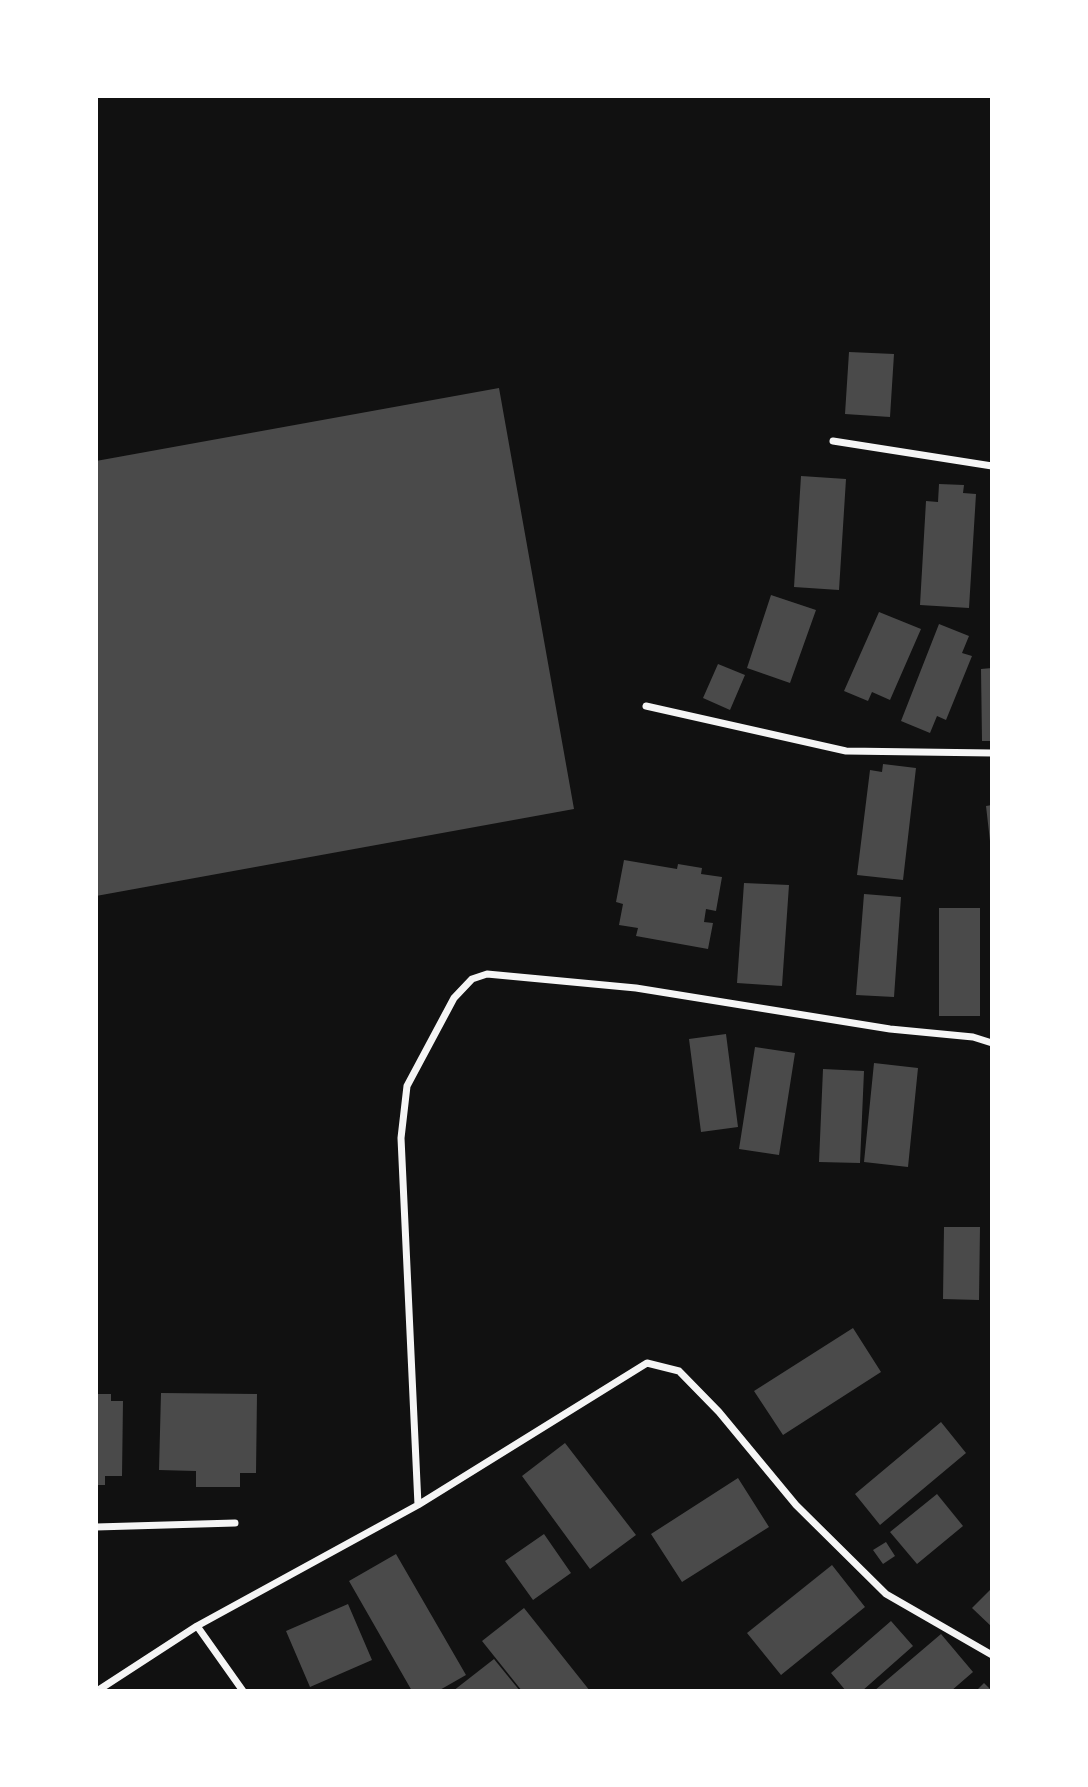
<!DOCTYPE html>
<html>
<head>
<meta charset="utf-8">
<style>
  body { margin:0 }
  #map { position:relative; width:1088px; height:1787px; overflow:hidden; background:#111; font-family:"Alegreya Sans",sans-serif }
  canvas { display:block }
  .frame { position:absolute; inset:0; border:98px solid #fff; pointer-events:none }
</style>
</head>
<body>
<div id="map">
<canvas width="1088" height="1787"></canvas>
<div class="frame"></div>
</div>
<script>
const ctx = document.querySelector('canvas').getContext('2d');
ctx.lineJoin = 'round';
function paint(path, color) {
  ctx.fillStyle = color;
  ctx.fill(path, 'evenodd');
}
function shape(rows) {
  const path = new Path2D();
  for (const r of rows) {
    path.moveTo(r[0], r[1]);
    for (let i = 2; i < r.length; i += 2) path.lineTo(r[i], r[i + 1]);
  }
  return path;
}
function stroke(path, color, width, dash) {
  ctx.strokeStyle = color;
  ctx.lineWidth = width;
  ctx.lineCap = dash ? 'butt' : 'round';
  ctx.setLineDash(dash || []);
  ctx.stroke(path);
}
paint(shape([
  [849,352,894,354,890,417,845,414],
  [499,388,574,809,96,896,96,461],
  [801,476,846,479,839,590,794,587],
  [939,484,964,485,963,493,976,494,969,608,920,605,926,501,938,502],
  [771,595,816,610,790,683,747,668],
  [879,612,921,629,890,700,872,692,868,701,844,691],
  [939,624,969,636,962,653,972,656,946,720,937,716,930,733,901,721],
  [718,664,745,675,730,710,703,698],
  [992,668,992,741,982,741,981,669],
  [883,764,916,768,903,880,857,875,870,770,882,772],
  [992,805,992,841,990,841,986,806],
  [624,860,677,869,678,864,702,868,701,874,722,877,716,911,706,909,704,922,713,923,708,949,636,936,638,928,619,925,623,904,616,902],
  [744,883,789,885,782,986,737,983],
  [864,894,901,897,894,997,856,995],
  [939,908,980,908,980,1016,939,1016],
  [726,1034,738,1127,701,1132,689,1039],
  [755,1047,795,1053,779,1155,739,1149],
  [874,1063,918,1068,908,1167,864,1162],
  [823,1069,864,1071,860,1163,819,1162],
  [944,1227,980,1227,979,1300,943,1299],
  [853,1328,881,1372,783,1435,754,1391],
  [161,1393,257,1394,256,1473,240,1473,240,1487,196,1487,196,1471,159,1470],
  [96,1394,111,1394,111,1401,123,1401,122,1476,105,1476,105,1485,96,1485],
  [941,1422,966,1453,880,1525,855,1494],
  [565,1443,636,1535,590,1569,522,1476],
  [738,1478,769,1527,682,1582,651,1534],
  [937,1494,963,1526,917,1564,890,1532],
  [544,1534,571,1573,533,1600,505,1561],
  [886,1542,895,1556,883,1564,873,1550],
  [396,1554,466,1675,438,1691,412,1691,349,1581],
  [832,1565,865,1607,781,1675,747,1633],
  [992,1588,992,1627,972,1608],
  [348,1604,372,1660,310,1687,286,1631],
  [524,1608,590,1691,522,1691,482,1641],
  [891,1621,913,1646,862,1691,846,1691,831,1673],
  [941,1634,973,1672,951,1691,874,1691],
  [494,1659,520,1691,453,1691],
  [984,1683,992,1691,976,1691]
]), '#4a4a4a');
stroke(shape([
  [833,441,992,466],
  [646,706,846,751,992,753],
  [418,1505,401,1138,407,1086,454,998,472,979,487,974,636,988,890,1029,973,1037,992,1043],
  [96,1527,235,1523],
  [197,1626,243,1691],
  [97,1691,197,1626,418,1505,647,1363,679,1371,719,1412,796,1505,886,1594,992,1655]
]), '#f5f5f5', 7);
</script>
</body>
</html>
